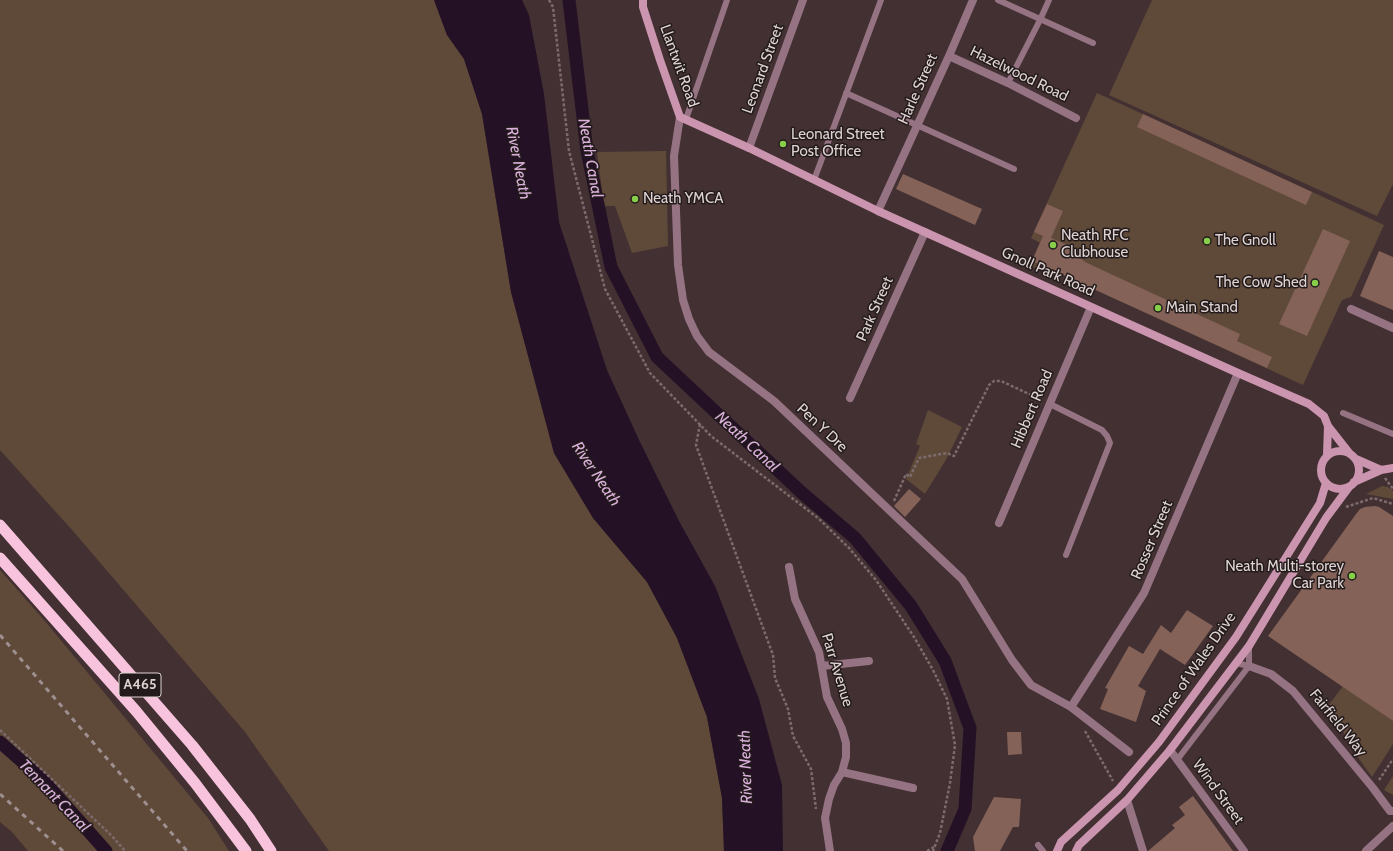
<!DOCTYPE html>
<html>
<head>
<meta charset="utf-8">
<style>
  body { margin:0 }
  canvas { display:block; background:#433032 }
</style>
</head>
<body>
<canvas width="1393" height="851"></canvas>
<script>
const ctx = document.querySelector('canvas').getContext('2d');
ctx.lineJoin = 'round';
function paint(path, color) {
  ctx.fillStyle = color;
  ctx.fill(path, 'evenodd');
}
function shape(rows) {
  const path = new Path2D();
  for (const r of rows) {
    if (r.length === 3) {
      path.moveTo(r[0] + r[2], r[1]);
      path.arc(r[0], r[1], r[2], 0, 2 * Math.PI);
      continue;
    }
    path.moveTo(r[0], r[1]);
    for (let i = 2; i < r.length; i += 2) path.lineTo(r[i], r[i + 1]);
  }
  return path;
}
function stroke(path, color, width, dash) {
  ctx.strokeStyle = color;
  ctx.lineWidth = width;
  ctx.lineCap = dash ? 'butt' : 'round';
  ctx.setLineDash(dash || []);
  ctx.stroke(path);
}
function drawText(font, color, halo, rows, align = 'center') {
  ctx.font = font + ' Cabin,sans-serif';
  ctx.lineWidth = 3;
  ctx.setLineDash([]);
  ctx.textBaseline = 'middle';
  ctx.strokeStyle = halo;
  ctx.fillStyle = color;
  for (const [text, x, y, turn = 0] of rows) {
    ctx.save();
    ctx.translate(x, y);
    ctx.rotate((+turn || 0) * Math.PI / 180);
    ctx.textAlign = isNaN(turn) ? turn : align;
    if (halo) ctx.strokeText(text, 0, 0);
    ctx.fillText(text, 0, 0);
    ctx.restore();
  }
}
paint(shape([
  [0,0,434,0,447,35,464,59,482,114,511,292,554,453,593,518,647,582,677,638,707,717,722,798,724,851,329,851,245,732,73,531,0,450],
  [1152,0,1393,0,1393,184,1377,216,1109,95],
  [1097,93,1384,225,1351,297,1342,300,1303,385,1041,265,1039,270,1030,265,1040,243,1031,238],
  [666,151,668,246,632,253,615,206,604,206,597,152],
  [928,410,962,427,947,458,925,494,906,479,920,446,916,444],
  [1382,486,1388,487,1393,491,1393,499,1366,494],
  [0,570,44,620,208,818,229,851,28,851,12,832,0,822],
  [1343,686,1393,721,1393,744,1372,777,1357,756,1328,706],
  [1393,776,1393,795,1384,790]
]), '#5f4938');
paint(shape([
  [434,0,522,0,529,15,544,94,559,222,607,370,640,442,679,521,715,586,759,699,782,785,783,851,724,851,722,798,707,717,677,638,647,582,593,518,554,453,511,292,482,114,464,59,447,35]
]), '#241125');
stroke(shape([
  [569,0,587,151,611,267,657,357,801,492,855,538,911,606,945,661,970,728,965,809,947,851],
  [0,742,43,780,106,851]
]), '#241125', 13);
paint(shape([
  [1143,114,1312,192,1306,205,1137,127],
  [903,174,982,209,975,225,896,189],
  [1047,204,1063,211,1051,238,1072,247,1071,250,1085,262,1240,334,1237,341,1272,357,1267,368,1032,261,1043,236,1034,232],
  [1323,229,1350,241,1307,336,1279,324],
  [1379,251,1393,257,1393,310,1360,296],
  [909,489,921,499,905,517,894,506],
  [1375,506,1379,507,1393,516,1393,721,1268,636,1356,514,1360,509,1365,507],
  [1187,610,1213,626,1185,665,1160,649,1138,686,1146,691,1136,722,1100,709,1108,689,1105,688,1129,646,1143,654,1161,625,1171,633],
  [1007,732,1021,732,1022,754,1008,755],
  [1193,796,1233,851,1148,851,1175,828,1172,825,1185,815,1179,807],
  [994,797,1021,799,1019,827,1013,827,1000,851,975,851,973,837]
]), '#846257');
stroke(shape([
  [549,0,553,7,569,151,605,289,650,373,711,436,818,518,849,548,876,580,914,637,933,670,947,699,955,745,950,783,940,833,933,851],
  [700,424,696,445,773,655,775,678,788,709,793,736,811,769,816,809],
  [1385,478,1393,489],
  [894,501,906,474,910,477,919,458,947,453,954,456,989,385,994,381,1001,381,1042,400],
  [1346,507,1373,498,1393,504],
  [0,730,112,836,125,851],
  [1085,731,1113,781],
  [1379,780,1393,759],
  [927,851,934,847]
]), '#7c6b6c', 2.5, [3, 2]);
stroke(shape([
  [998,0,1093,43],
  [1008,83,1040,20,1049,0],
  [846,93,1014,169],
  [686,119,727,0],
  [814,180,881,0],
  [1050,404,1102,430,1107,436,1110,443,1066,555],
  [1343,413,1393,434],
  [1236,663,1249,666,1249,646],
  [1177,760,1249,666],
  [1038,845,1043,851]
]), '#957383', 6);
stroke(shape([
  [1366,851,1393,826]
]), '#957383', 8);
stroke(shape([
  [949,56,1008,83,1076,118],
  [680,117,674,156,678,265,683,300,689,319,697,336,709,352,774,401,962,579,1012,660,1031,685,1071,707,1129,752],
  [749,148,803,0],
  [878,211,949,56,973,0],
  [1351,309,1393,328],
  [850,398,925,232],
  [999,523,1091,307],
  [789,567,795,599,819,652,827,697,842,729,846,743,846,757,842,772,834,785,829,799,825,818,830,851],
  [822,666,869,661],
  [1249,666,1271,674,1293,691,1373,788,1390,811,1393,811],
  [1071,707,1144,593,1238,373],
  [1170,750,1244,851],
  [842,772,913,788],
  [1127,800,1143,851]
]), '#957383', 8);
stroke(shape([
  [643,0,643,7,660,60,680,117,749,148,878,211,1238,373,1309,404,1324,416,1328,426,1350,454],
  [1340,470,19],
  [1327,455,1328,426],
  [1356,459,1381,470],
  [1354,482,1381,470,1393,468],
  [1057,851,1061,842,1118,790,1159,742,1236,637,1320,503,1326,483],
  [1076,851,1079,845,1127,800,1170,750,1249,646,1326,518,1349,487]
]), '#cb95af', 8);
stroke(shape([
  [0,525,192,745,250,819,271,851],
  [0,558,136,711,195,783,246,851]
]), '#f8c4dd', 11);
stroke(shape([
  [0,635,187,851],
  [0,794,63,851]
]), '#9e8f90', 3, [5, 5]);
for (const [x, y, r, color] of [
  [783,144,4,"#87cf4b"],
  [635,199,4,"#87cf4b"],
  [1207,241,4,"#87cf4b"],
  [1053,245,4,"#87cf4b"],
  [1315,283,4,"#87cf4b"],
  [1158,308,4,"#87cf4b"],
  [1352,576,4,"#87cf4b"]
]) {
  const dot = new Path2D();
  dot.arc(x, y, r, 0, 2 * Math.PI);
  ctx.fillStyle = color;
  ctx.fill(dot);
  stroke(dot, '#231b1b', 1.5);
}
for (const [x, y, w] of [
  [140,685,42]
]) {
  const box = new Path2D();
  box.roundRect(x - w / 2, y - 12, w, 24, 3);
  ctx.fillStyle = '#231b1b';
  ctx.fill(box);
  stroke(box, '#ded2d2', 1);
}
drawText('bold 14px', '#ded2d2', null, [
  ["A465",140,685]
]);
drawText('15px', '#ded2d2', '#231b1b', [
  ["Llantwit Road",679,66,70],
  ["Leonard Street",763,69,-70],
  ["Hazelwood Road",1019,74,26],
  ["Harle Street",918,89,-66],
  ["Gnoll Park Road",1048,272,24],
  ["Park Street",875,309,-66],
  ["Hibbert Road",1032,409,-67],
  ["Pen Y Dre",822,428,43],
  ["Rosser Street",1152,540,-67],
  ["Prince of Wales Drive",1194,669,-55],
  ["Parr Avenue",837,670,73],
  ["Fairfield Way",1338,723,51],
  ["Wind Street",1218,792,54]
]);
drawText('15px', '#ded2d2', '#231b1b', [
  ["Leonard Street",791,135],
  ["Post Office",791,152],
  ["Neath YMCA",643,199],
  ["Neath RFC",1061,236],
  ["Clubhouse",1061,253],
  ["The Gnoll",1215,241],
  ["The Cow Shed",1307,283,"right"],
  ["Main Stand",1166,308],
  ["Neath Multi-storey",1344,567,"right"],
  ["Car Park",1344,584,"right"]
], 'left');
drawText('italic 16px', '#daafdc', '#231b1b', [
  ["Neath Canal",590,158,80],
  ["River Neath",518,163,79],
  ["Neath Canal",747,442,43],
  ["River Neath",596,474,56],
  ["River Neath",746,767,-92],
  ["Tennant Canal",54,796,46]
]);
</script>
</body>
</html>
